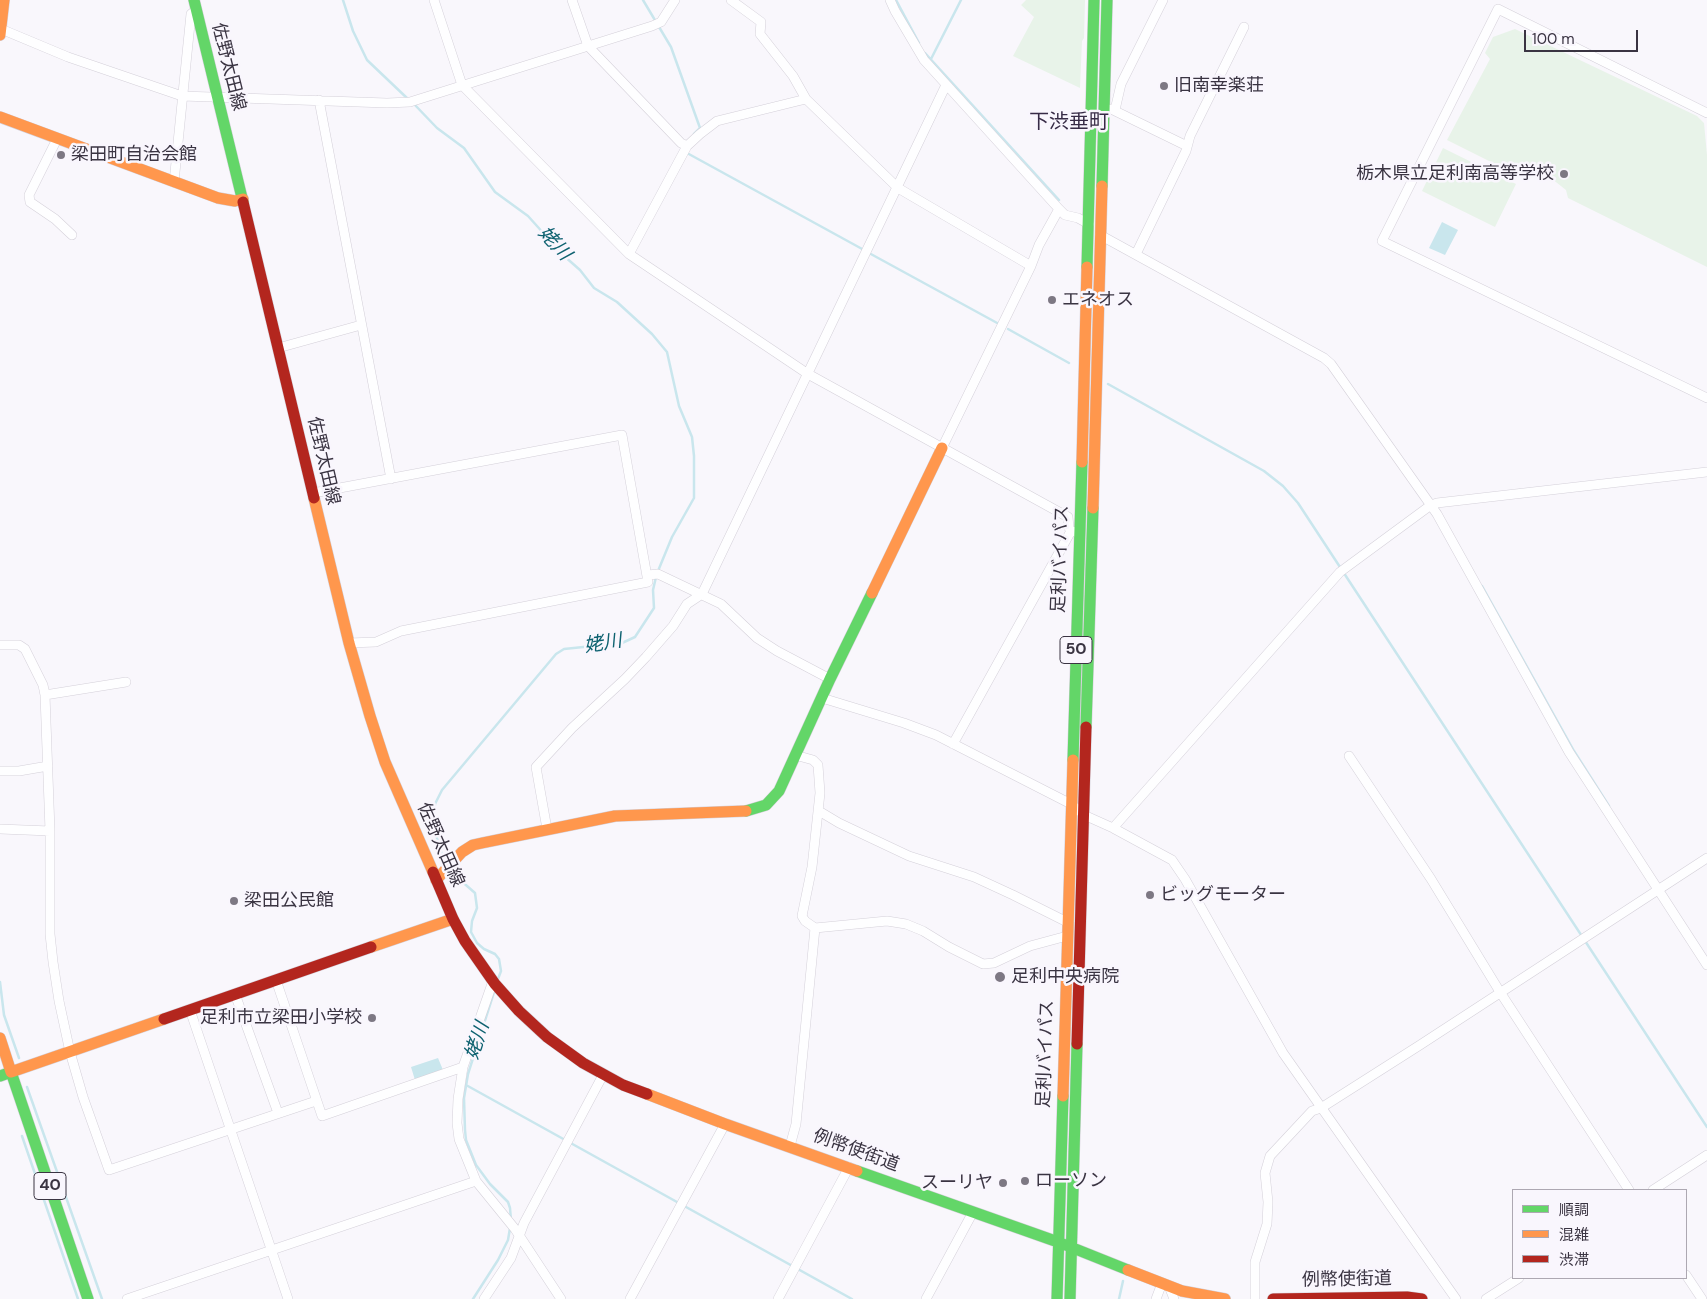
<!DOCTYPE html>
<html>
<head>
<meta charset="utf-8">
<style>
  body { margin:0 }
  #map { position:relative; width:1707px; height:1299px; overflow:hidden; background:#f9f7fc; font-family:"DM Sans","Noto Sans JP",sans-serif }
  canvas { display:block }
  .legend { position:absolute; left:1512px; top:1189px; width:175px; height:90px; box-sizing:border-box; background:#f9f6fd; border:1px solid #ada8b2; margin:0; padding:6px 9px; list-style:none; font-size:15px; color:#3a3442 }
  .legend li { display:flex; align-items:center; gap:10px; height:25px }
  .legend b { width:25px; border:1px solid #ada8b2 }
  .scale { position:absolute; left:1524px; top:30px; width:114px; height:22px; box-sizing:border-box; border:2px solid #3a3442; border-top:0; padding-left:6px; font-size:15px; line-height:18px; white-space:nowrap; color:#3a3442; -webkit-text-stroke:4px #f9f6fd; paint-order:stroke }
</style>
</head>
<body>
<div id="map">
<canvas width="1707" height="1299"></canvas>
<ul class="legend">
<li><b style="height:6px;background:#63d668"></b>順調</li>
<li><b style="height:6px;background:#ff974d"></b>混雑</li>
<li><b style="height:6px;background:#b3261e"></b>渋滞</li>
</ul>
<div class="scale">100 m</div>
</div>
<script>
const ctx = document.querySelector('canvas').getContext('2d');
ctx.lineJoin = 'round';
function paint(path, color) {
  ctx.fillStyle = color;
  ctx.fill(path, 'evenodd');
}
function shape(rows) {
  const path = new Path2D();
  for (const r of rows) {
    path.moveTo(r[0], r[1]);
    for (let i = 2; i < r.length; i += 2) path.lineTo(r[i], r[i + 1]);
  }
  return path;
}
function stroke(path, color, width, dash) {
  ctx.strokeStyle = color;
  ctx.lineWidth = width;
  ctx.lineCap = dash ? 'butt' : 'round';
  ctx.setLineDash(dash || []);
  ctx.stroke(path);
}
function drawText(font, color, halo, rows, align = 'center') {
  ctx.font = font + ' "DM Sans","Noto Sans JP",sans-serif';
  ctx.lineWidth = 5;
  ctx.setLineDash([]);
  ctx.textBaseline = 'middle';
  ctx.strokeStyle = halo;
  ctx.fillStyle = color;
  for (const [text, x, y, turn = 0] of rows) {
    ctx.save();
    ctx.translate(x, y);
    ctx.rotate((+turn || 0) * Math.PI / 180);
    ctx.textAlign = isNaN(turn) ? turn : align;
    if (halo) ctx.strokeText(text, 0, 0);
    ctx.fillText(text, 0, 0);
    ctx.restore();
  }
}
paint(shape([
  [1026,0,1085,0,1084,38,1082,41,1080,88,1013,56,1034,17,1021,5],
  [1515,29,1697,116,1704,123,1707,155,1707,267,1568,198,1566,190,1547,175,1525,179,1447,140,1490,59,1485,53,1493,37],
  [1443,148,1516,184,1495,227,1422,191]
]), '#e8f3e9');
paint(shape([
  [1442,222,1458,230,1445,255,1429,248],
  [438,1058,443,1070,415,1080,411,1067]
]), '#c9e6ed');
stroke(shape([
  [343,0,353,31,367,60,408,99],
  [643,0,671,47,700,128,694,134],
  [896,0,919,43],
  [925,53,1059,200],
  [931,59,961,0],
  [414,104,437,128,464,148,495,192,528,216,563,255,580,270,594,288,617,302,652,334,667,352,679,406,692,437,694,456,694,498,672,537,658,571],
  [687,153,864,250],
  [869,253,999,324],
  [1008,329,1069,363],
  [1108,384,1264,471,1283,486,1298,503,1707,1127],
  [1482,586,1574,751,1609,806],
  [445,865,433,825,435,804,442,790,556,654,564,649,622,643,635,637,654,608,653,590,656,577],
  [450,871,475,893,477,908,472,921,471,932,477,943,484,949,495,954,499,959,501,971,498,979],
  [0,982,4,1015,19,1058],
  [495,989,468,1074,464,1098,465,1130,466,1140,476,1165,490,1184,508,1202,510,1208,511,1220],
  [466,1085,852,1299],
  [27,1087,102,1299],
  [22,1136,78,1299],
  [473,1299,498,1260,508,1240,510,1228],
  [1119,1299,1123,1281]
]), '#c9e6ed', 2.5);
const street = shape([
  [434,0,462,85,629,254,808,374,1068,517,1069,528,1071,531,1080,533],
  [572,0,588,46,681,143,687,146],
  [731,0,761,22,760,34,793,76,806,99,898,188,1031,266],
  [890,0,895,11,924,60,1059,209,1065,215,1078,218,1089,224],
  [1,29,68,57,182,96,387,103,410,102,652,26,661,22,675,0],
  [319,100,391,479],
  [1111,109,1187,146],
  [1115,110,1121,84,1163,0],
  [1707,113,1498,9,1382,241,1707,398],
  [57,139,29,195,30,202,55,219,72,235],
  [174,182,191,14,196,10],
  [1100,235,1324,358,1331,364,1437,514,1569,752,1707,965],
  [629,254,687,146,700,134,717,121,806,99],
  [1136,254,1186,151,1190,136,1244,27],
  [278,348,361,325],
  [942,448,1031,266,1039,245,1059,209],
  [313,493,622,435,648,582,401,631,376,642,349,643],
  [648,575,658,574,721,604,757,638,777,651,830,679],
  [0,645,19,645,25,649,43,685,45,695,50,831,50,934,53,962,59,1001,70,1052,83,1097,109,1170,316,1101],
  [45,695,126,682],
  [822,698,904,723,936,735,1071,804,1084,815,1113,828,1172,860,1185,879,1283,1053,1456,1299],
  [953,744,1071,531],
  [1349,756,1431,879,1500,992,1629,1190],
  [0,771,19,771,48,766],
  [819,811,839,823,909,856,974,877,1013,895,1067,922],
  [1113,828,1340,572,1431,505,1437,503,1707,472],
  [0,829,50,831],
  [547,829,536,767,572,728,625,679,646,657,673,626,687,604,702,594,946,85],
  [815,928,887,921,906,924,923,931,949,947,983,964,994,963,1030,946,1067,936],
  [276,980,322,1116,463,1067],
  [493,981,463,1067,458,1099,457,1123,459,1139,476,1181,515,1229,561,1299],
  [235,994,278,1113],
  [190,1010,288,1299],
  [790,1146,796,1124,815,928,805,921,802,916,812,867,820,793,818,765,813,760,795,755],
  [1653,1190,1707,1155],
  [1686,1275,1702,1299],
  [1169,1286,1174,1299],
  [127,1299,476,1181],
  [484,1299,511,1258,524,1223,603,1075],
  [630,1299,725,1124],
  [778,1299,849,1167],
  [926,1299,973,1212],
  [1156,1299,1162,1283],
  [1255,1299,1255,1262,1267,1224,1268,1202,1265,1173,1270,1156,1312,1111,1321,1108,1420,1045,1707,858],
  [1486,1299,1519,1278]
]);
const fast = shape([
  [194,0,243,202],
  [1102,186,1107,0],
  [1087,267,1094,0],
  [1086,727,1093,508],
  [1073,760,1082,462],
  [746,811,766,805,779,791,830,679,872,593],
  [0,1076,11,1072,88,1299],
  [857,1171,1058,1242,1128,1270],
  [1057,1299,1063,1096],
  [1070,1299,1077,1044]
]);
const slow = shape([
  [0,35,4,0],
  [0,117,218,198,235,201,243,199],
  [1082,462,1087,267],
  [314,498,349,643,370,716,385,762,433,872],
  [1093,508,1102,186],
  [872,593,942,448],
  [436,880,462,852,473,845,482,843,615,816,746,811],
  [371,947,453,919],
  [0,1038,11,1072,164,1019],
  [647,1094,725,1124,857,1171],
  [1063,1096,1073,760],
  [1128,1270,1182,1291,1225,1299]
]);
const jam = shape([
  [243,202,314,498],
  [433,872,453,919,465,941,495,984,519,1011,547,1037,583,1063,623,1085,647,1094],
  [164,1019,371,947],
  [1077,1044,1086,727],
  [1273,1299,1407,1297,1422,1299]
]);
stroke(street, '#d4d0d9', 10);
stroke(fast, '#d4d0d9', 12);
stroke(slow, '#d4d0d9', 12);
stroke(jam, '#d4d0d9', 12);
stroke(street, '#fefeff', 9);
stroke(fast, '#63d668', 11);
stroke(slow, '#ff974d', 11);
stroke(jam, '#b3261e', 11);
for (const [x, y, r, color] of [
  [1164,86,5,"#7d7883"],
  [61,155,5,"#7d7883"],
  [1564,174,5,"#7d7883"],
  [1052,300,5,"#7d7883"],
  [1150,895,5,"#7d7883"],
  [234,901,5,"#7d7883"],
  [1000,977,6,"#7d7883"],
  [372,1018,5,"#7d7883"],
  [1025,1181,5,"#7d7883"],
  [1003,1183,5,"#7d7883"]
]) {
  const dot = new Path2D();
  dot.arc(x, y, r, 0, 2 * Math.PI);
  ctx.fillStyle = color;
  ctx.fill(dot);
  stroke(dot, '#f9f6fd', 2);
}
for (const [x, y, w] of [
  [1076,650,32],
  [50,1186,32]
]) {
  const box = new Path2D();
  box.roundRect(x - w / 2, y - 13.5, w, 27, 4);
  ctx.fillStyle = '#f9f6fd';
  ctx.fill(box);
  stroke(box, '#3a3442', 1);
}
drawText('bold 16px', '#3a3442', null, [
  ["50",1076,650],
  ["40",50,1186]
]);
drawText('18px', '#3a3442', '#f9f6fd', [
  ["佐野太田線",228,67,76],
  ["佐野太田線",323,461,77],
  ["足利バイパス",1061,559,-88],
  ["佐野太田線",440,845,66],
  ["足利バイパス",1046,1054,-88],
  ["例幣使街道",856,1151,20],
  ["例幣使街道",1347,1280,-1]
]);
drawText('18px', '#3a3442', '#f9f6fd', [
  ["旧南幸楽荘",1174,86],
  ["梁田町自治会館",71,155],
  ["栃木県立足利南高等学校",1554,174,"right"],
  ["エネオス",1062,300],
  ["ビッグモーター",1160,895],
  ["梁田公民館",244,901],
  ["足利中央病院",1011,977],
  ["足利市立梁田小学校",362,1018,"right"],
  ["ローソン",1035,1181],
  ["スーリヤ",993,1183,"right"]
], 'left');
drawText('italic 19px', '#0e6270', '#f9f6fd', [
  ["姥川",554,244,47],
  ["姥川",603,644,-9],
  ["姥川",478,1041,-72]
]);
drawText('20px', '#372b46', '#f9f6fd', [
  ["下渋垂町",1069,123]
]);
</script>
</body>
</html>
